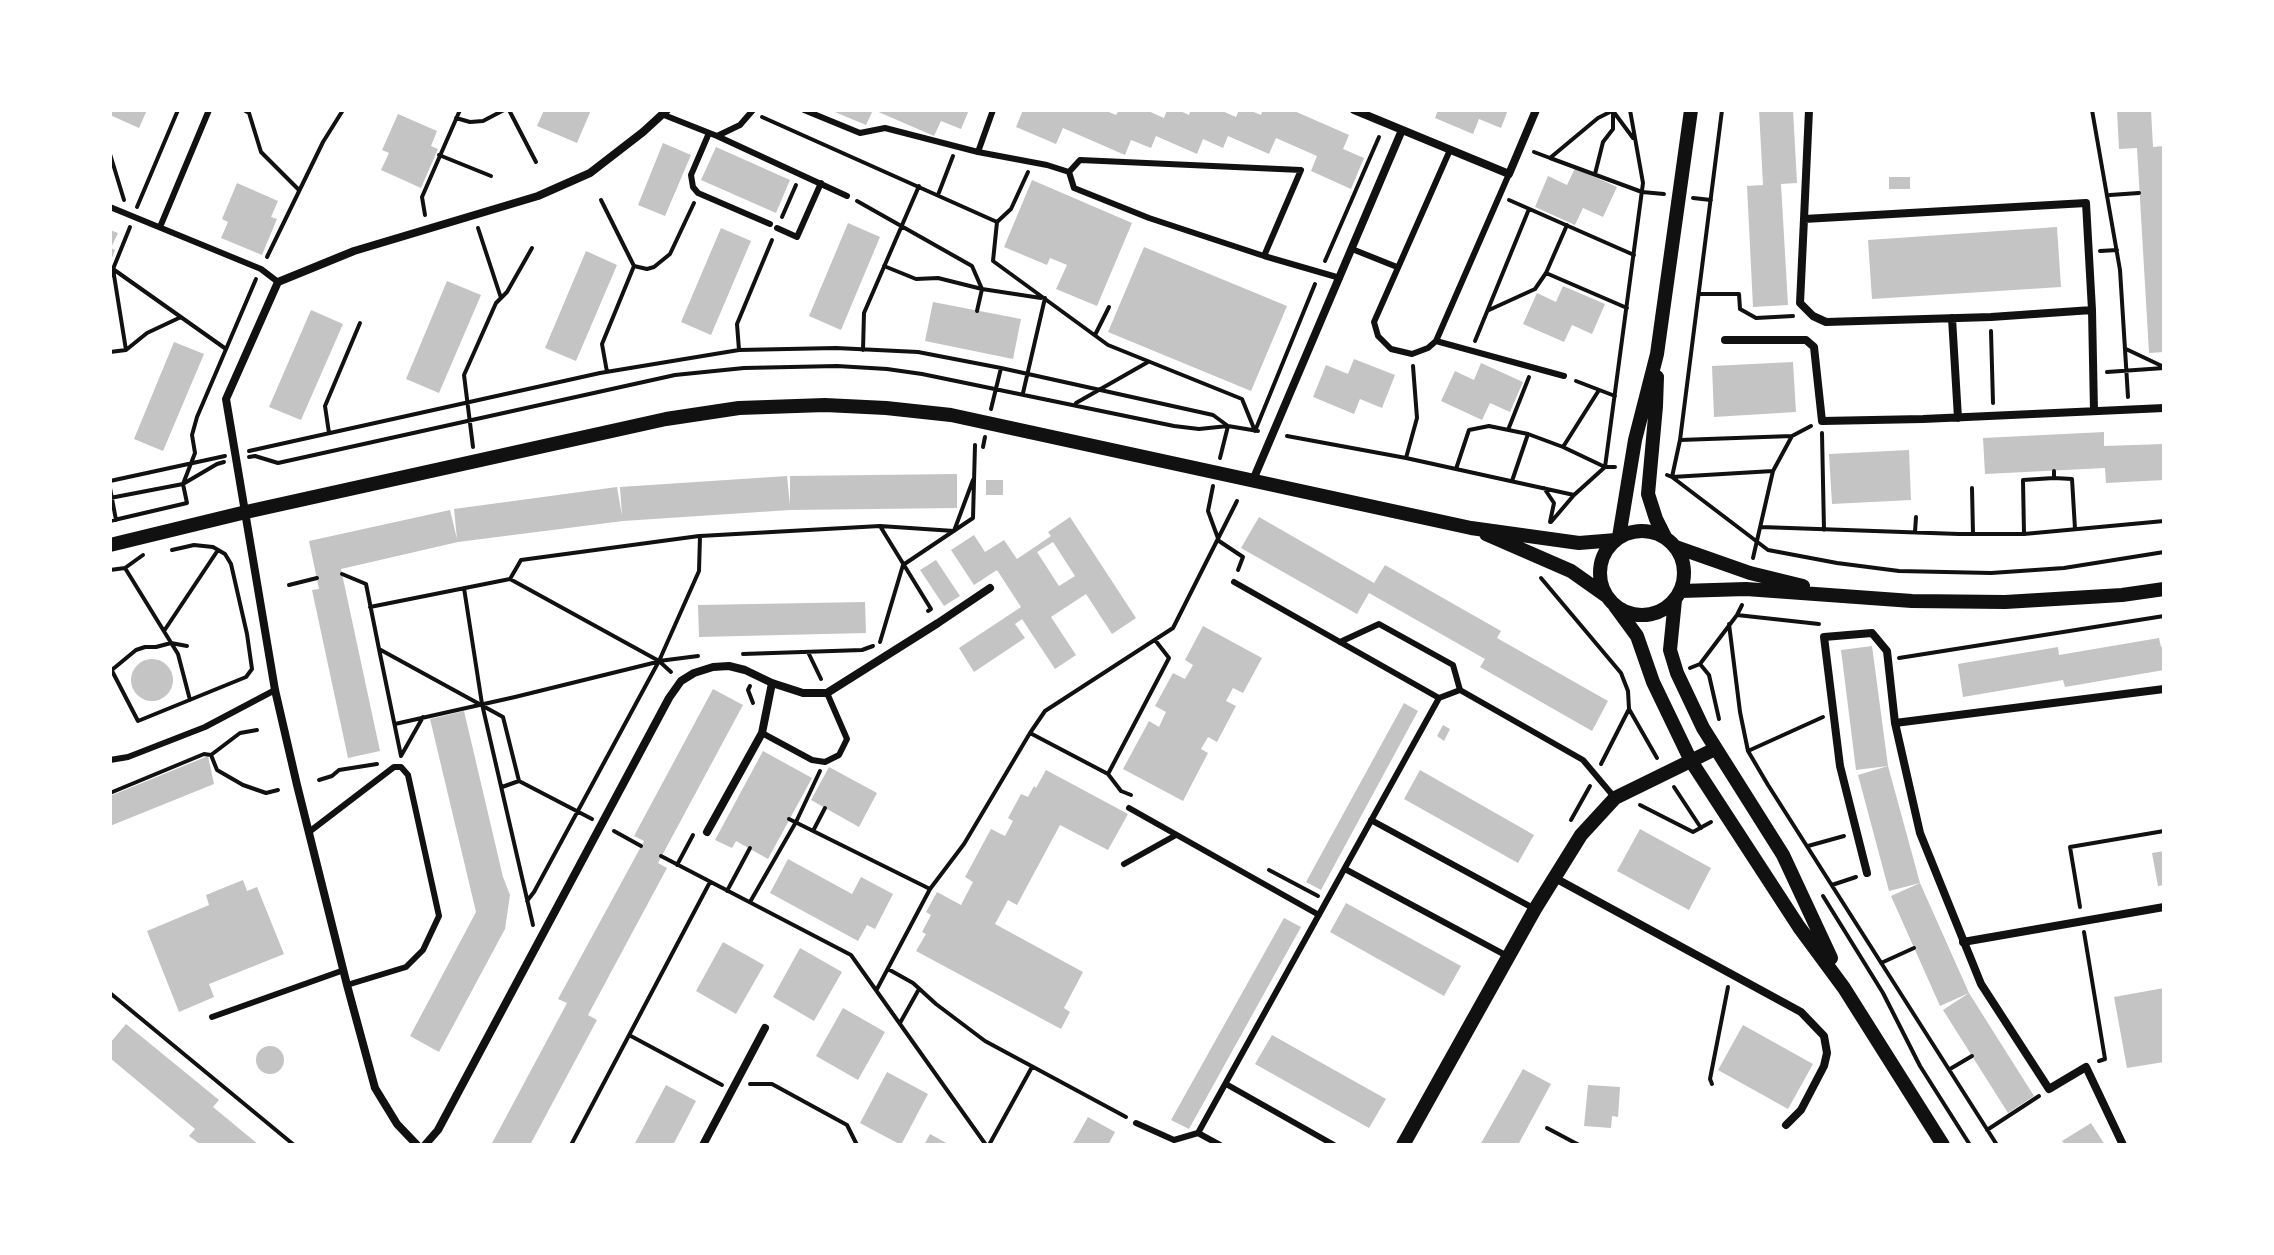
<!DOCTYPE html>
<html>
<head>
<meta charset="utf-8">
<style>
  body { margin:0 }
  #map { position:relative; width:2274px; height:1255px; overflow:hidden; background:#fff; font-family:"IBM Plex Sans",sans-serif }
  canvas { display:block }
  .frame { position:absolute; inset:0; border:112px solid #fff; pointer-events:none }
</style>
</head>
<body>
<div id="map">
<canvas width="2274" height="1255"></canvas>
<div class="frame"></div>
</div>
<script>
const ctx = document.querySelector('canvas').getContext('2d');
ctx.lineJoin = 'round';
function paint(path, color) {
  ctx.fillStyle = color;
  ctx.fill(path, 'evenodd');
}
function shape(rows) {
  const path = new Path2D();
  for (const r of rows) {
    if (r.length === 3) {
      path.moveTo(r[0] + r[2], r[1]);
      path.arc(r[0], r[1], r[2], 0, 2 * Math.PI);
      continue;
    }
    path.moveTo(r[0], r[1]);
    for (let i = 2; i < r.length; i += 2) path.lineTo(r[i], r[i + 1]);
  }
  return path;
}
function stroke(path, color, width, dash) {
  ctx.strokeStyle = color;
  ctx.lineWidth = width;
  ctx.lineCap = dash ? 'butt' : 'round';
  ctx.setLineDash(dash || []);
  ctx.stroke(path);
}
paint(shape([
  [110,110,147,110,139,128,110,115],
  [544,110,591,110,577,143,537,126],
  [830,110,873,110,866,125],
  [874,110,969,110,961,129,941,121,934,136],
  [1023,110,1104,110,1116,115,1119,110,1146,110,1164,118,1167,110,1178,110,1189,115,1191,110,1220,110,1236,117,1239,110,1249,110,1261,115,1263,110,1292,110,1349,135,1343,149,1364,158,1351,189,1311,171,1317,156,1276,138,1269,154,1228,136,1223,148,1203,139,1197,154,1156,136,1151,148,1131,140,1125,155,1063,128,1056,144,1016,127],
  [1438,110,1508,110,1501,128,1479,119,1473,134,1435,118],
  [1759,110,1793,110,1797,183,1781,184,1788,305,1753,307,1747,186,1763,185],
  [2117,110,2151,110,2153,147,2164,146,2164,352,2149,353,2137,148,2119,149],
  [398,114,437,131,431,146,438,149,421,188,381,170,389,153,382,150],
  [663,143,691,155,665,216,638,205],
  [716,147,790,180,776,213,701,180],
  [1575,168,1617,187,1603,217,1583,208,1575,225,1535,207,1548,176,1567,185],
  [1889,177,1910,177,1910,189,1889,189],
  [1032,180,1132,223,1097,306,1056,289,1067,265,1050,258,1047,265,1004,247],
  [237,183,278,201,271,217,277,219,262,255,221,238,228,222,222,219],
  [848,223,880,237,841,330,809,316],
  [2057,227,2061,287,1872,299,1868,240],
  [721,228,751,241,711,335,681,322],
  [110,230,118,233,111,248,115,250,110,263],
  [1144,247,1287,306,1251,391,1108,332],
  [586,251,617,265,576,361,545,348],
  [447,281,481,295,439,393,406,379],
  [1563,286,1605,304,1592,334,1572,325,1564,342,1523,324,1537,293,1556,302],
  [933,302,1021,319,1013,359,925,341],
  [311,310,343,324,301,420,269,407],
  [174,342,204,354,163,451,134,439],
  [1354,359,1395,375,1382,408,1360,399,1354,414,1313,397,1326,365,1348,374],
  [1793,362,1796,412,1714,417,1712,366],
  [1481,363,1523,382,1510,412,1490,403,1482,420,1441,401,1455,371,1474,380],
  [2104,432,2104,446,2164,444,2164,480,2106,483,2105,468,1985,474,1983,438],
  [1909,450,1911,500,1832,504,1829,454],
  [957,474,957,508,790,510,623,521,458,542,341,569,380,751,348,758,312,590,319,589,309,541,450,510,457,539,454,509,617,487,622,516,620,487,787,476,790,505,790,476],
  [986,480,1003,480,1003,495,986,495],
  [1070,517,1136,618,1112,634,1086,594,1051,617,1076,655,1055,669,1022,619,1015,624,1025,638,974,672,959,648,1021,607,997,570,974,585,951,550,974,535,985,552,1004,540,1017,559,1051,536,1048,532],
  [1053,542,1075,576,1059,586,1037,552],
  [1259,517,1374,583,1385,565,1501,631,1497,638,1608,701,1592,731,1480,667,1485,659,1369,593,1357,614,1241,548],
  [936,560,960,596,944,606,920,570],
  [865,602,866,633,699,637,698,605],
  [1203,626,1262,658,1243,693,1233,688,1226,701,1236,706,1217,742,1208,737,1201,749,1208,753,1183,801,1123,769,1149,721,1159,727,1166,712,1155,706,1173,673,1185,679,1193,665,1185,660],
  [2159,638,2161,647,2164,646,2164,670,2065,687,2063,680,1963,697,1958,664,2058,647,2059,655],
  [1872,646,1888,766,1920,883,1889,891,1858,775,1888,766,1856,770,1841,650],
  [152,680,21],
  [713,689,743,705,658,863,667,868,588,1015,597,1020,530,1145,491,1145,567,1003,558,999,644,841,634,836],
  [1404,703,1418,711,1321,890,1306,882],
  [464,711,503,877,510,895,505,929,439,1052,410,1036,476,912,430,719],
  [1443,725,1450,729,1444,741,1437,736],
  [763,751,812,778,768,859,736,841,732,848,715,840],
  [208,756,214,784,110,826,110,796],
  [829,767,877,793,859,827,811,800],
  [1046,770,1128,814,1108,850,1060,825,1017,905,1008,900,995,924,1083,972,1064,1008,1070,1012,1061,1029,916,951,926,934,922,932,931,915,926,912,937,892,961,905,973,882,965,877,991,829,1005,836,1013,821,1008,818,1021,794,1028,797,1034,786,1036,788],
  [1420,770,1534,835,1518,863,1404,799],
  [1640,829,1711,868,1689,910,1617,871],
  [2164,851,2164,885,2158,886,2152,853],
  [788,859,852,894,861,877,893,894,875,929,867,925,858,941,770,893],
  [243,880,247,891,257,887,284,954,209,984,214,997,179,1012,147,931,209,905,206,895],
  [1920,883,1969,993,1940,1006,1891,896],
  [1346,903,1461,966,1444,996,1330,932],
  [1284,918,1301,927,1189,1129,1171,1120],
  [723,942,764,965,736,1014,696,991],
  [800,948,842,972,814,1021,773,997],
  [2164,988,2164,1062,2127,1068,2114,997],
  [1969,993,2034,1096,2008,1113,1943,1010],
  [843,1008,885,1032,858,1080,816,1056],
  [126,1024,219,1100,213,1107,259,1145,201,1145,189,1136,195,1129,110,1058,110,1043],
  [1743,1025,1813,1064,1788,1109,1718,1070],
  [1272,1035,1386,1099,1369,1128,1255,1064],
  [270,1060,14],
  [1523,1069,1551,1084,1518,1145,1480,1145],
  [887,1072,928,1094,901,1145,860,1123],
  [666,1085,696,1101,673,1145,634,1145],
  [1588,1085,1620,1087,1618,1117,1612,1116,1611,1128,1584,1126],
  [1088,1117,1115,1132,1108,1145,1072,1145],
  [2091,1123,2105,1145,2065,1145,2062,1141],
  [930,1134,950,1145,924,1145]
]), '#c4c4c4');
stroke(shape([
  [244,110,249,113,261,152,299,190],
  [509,110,536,162],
  [2092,110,2120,270,2128,397],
  [762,117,997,222],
  [456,118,470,122,483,121,504,110],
  [1534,152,1550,158,1598,118,1614,110],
  [110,154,124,200],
  [439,155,491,176],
  [1550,158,1642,192,1664,194],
  [1028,172,1011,209,997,222,993,261,1108,345,1242,399,1255,431,1315,284],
  [1595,174,1603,142,1613,129,1613,111,1633,138],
  [938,195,953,156],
  [2110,195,2139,193],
  [1693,198,1711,200],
  [601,200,634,266,602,344,607,372],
  [1509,200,1634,255],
  [857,201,972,266,982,289,977,311],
  [137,207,178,110],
  [425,215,422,197,460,110],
  [782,217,796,185],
  [1567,225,1546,273,1627,308],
  [478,228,501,298],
  [2100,251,2117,250],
  [267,257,323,142,343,110],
  [1325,261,1379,137],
  [634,266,647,269,654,267,670,254,694,203],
  [884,266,916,279,938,278,982,289,1041,298],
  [110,277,113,269,226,349],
  [1699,294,1739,294,1740,309,1756,318,1793,316],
  [1489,310,1535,289,1546,273],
  [1991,331,1993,403],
  [1095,335,1109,307],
  [1475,341,1529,209],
  [2126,349,2164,367],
  [126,350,113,269,130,227],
  [739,350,737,324,772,240],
  [863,350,864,313,919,186],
  [110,352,126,350,147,333,181,317],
  [2107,372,2164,368],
  [1576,381,1615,396],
  [1023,393,1045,298],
  [1076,403,1148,362],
  [991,409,1001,368],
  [1508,430,1529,377],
  [329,433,325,406,360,323],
  [1822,433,1824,530],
  [1287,436,1406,458,1574,495],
  [1680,440,1792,436],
  [473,447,464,375,496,303,507,292,532,248],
  [983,447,985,437],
  [1563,447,1599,390],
  [249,451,600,373,739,350,836,348,918,352,1001,368,1213,415,1228,426],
  [249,457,255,456,278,463,675,375,744,368,837,366,887,369,922,374,1174,426,1199,429,1228,426,1258,431],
  [1220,458,1228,426],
  [1406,458,1417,418,1413,366],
  [1605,467,1643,183,1630,110],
  [1456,469,1469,430,1489,426,1528,434,1563,447,1605,467],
  [1773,471,1792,436,1811,426],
  [2054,471,2054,478,2072,479,2075,529],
  [1667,475,1672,477,1768,550,1837,563,1899,571,1991,573,2064,568,2164,552],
  [1672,477,1773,471,1753,558],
  [1672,477,1680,440,1722,110],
  [110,481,225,456],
  [1512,481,1528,434],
  [1213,486,1208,511,1219,541,1243,557,1238,570],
  [110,488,116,520],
  [1544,488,1554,503,1550,522],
  [1972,488,1973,534],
  [110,498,183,484,217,464,224,462],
  [110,521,187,503,183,484,195,453,192,435,197,417,256,279],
  [1551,522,1574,495,1605,467,1615,467],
  [880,526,931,609,928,611],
  [1761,527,1959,534,2024,534,2164,521],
  [1915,532,1916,517],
  [2024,534,2023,480,2054,478],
  [125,568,178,654,190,700],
  [110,570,125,568,143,555],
  [342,574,366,584,379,649,503,717,519,781,592,819],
  [1541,578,1621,673,1628,691,1629,709,1601,764],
  [510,579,521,560,699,536],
  [289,585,317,578],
  [464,588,482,704,533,925],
  [370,607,510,579,659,661,671,672],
  [1737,615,1819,624],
  [1729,624,1740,712,1748,751,1768,785,1997,1145],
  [164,631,218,550],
  [1155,640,1169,658,1108,774,1030,733,1045,711,1173,628,1237,501],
  [880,642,903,565,973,518,975,445],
  [379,649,401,756],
  [808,652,821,679],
  [743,654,862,650,873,646],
  [1899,658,2164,616],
  [659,661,699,571,700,536,880,526,954,531,973,480],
  [1700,664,1709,675,1719,719],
  [110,667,138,721,246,677,252,669,247,634,231,564,225,554,213,547,194,545,172,550],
  [1690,668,1700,664,1737,615,1742,605],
  [113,669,136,650,145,647,156,647,171,643,187,646],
  [750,686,748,690,753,703],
  [1629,709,1657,758],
  [395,724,515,697,657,662],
  [257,730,240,733,211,755,217,770,243,785,266,793,278,790],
  [1748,751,1823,717],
  [401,756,423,717],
  [1108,774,1121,791],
  [319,780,332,776,339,770,377,764],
  [502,787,519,781],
  [1674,787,1701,828],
  [1121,791,1131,795],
  [110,793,204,754,211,755],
  [1640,805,1693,832,1711,822],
  [789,819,930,889],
  [1571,820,1590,786],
  [614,831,641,846],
  [813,831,825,808],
  [1808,846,1844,836],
  [661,856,851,955,986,1145],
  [677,865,693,835],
  [1269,870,1318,896],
  [1832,885,1856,877],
  [727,891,750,848],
  [1823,896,1883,993,1920,1066,1970,1145],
  [527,901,534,892,659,661,698,656],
  [750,902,796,822,820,771],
  [2080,907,2070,847,2164,831],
  [2084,932,2105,1059,2099,1061],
  [1881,963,1914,948],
  [888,969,913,983,936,1004,985,1041,1126,1117],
  [877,989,930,889,964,844,1030,733],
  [110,993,294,1145],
  [900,1023,919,989],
  [629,1035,722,1085],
  [1950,1069,1972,1056],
  [750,1084,772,1084,847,1125,857,1145],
  [1712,1084,1710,1079,1728,987],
  [1547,1128,1579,1145],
  [1987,1130,2039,1096],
  [571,1145,710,882],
  [989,1145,1032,1067]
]), '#111', 4);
stroke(shape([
  [804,110,860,133,885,128,978,152,1047,165,1069,172],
  [664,115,717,136,847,196],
  [709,133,691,175,693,187,698,193,770,224],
  [717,136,740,125,753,110],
  [1450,150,1374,322,1378,336,1391,349,1412,354,1428,348,1436,341,1509,174],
  [978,152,993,110],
  [110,207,261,269,278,282],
  [160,227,209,110],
  [777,228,797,237,821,183],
  [1352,249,1397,267],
  [1264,256,1301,170,1080,160,1069,172,1074,188,1149,218,1264,256,1340,278],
  [1436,341,1564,376],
  [1234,582,1439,698],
  [1340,642,1379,624,1453,665,1460,690,1583,760,1615,798],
  [762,733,812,760,825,762,839,755,847,739,827,693],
  [110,760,128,757,205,727,275,690],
  [1129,808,1319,915],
  [1371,820,1533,908],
  [309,832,394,767,401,767,408,775,439,916,423,950,406,967,347,985],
  [1124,864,1176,835],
  [1345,869,1509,957],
  [212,1017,344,970],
  [1226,1084,1334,1145],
  [1136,1123,1174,1140,1198,1133,1220,1145],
  [1198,1133,1439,698,1460,690]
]), '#111', 6);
stroke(shape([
  [1354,110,1509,174,1536,110],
  [1804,219,1809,110],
  [2092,310,1991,317,1826,322,1813,316,1800,303,1804,219,2086,203,2092,310,2094,411],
  [1952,318,1958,418],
  [1725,340,1806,340,1814,347,1822,421,1923,419,2164,408],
  [1253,480,1402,130],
  [1895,723,2164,689],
  [707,832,762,733,772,683],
  [1867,873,1840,766,1824,637,1872,633,1887,651,1895,723,1920,833,1981,984,2049,1089,2086,1067,2123,1145],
  [1555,878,1801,1012,1824,1036,1827,1053,1824,1066,1801,1110,1786,1125],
  [1963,942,2164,907],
  [417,1145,397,1124,375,1088,347,985,297,785,275,690,226,399,278,282,354,251,538,196,590,173,643,132,667,110],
  [425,1145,438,1130,669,698,681,681,694,673,713,667,729,666,745,670,772,683,803,693,827,693,938,623,990,588],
  [703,1145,765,1028]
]), '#111', 8);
stroke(shape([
  [1657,377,1656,406,1648,494,1656,519,1665,537],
  [1642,573,42],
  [1486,534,1571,571,1605,595],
  [1619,537,1635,440,1657,354,1691,110],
  [110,545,246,512,666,419,739,408,825,405,886,408,951,415,1471,528,1579,543,1616,540],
  [1676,547,1750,573,1803,586],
  [1681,591,1746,589,1912,601,2005,602,2122,595,2164,589],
  [1675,600,1670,650,1677,673,1703,728,1783,855,1831,958],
  [1615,606,1637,636,1653,682,1691,761,1799,927,1844,988,1943,1145],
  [1403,1145,1535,909,1581,835,1615,798,1715,749]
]), '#111', 14);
</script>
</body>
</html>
